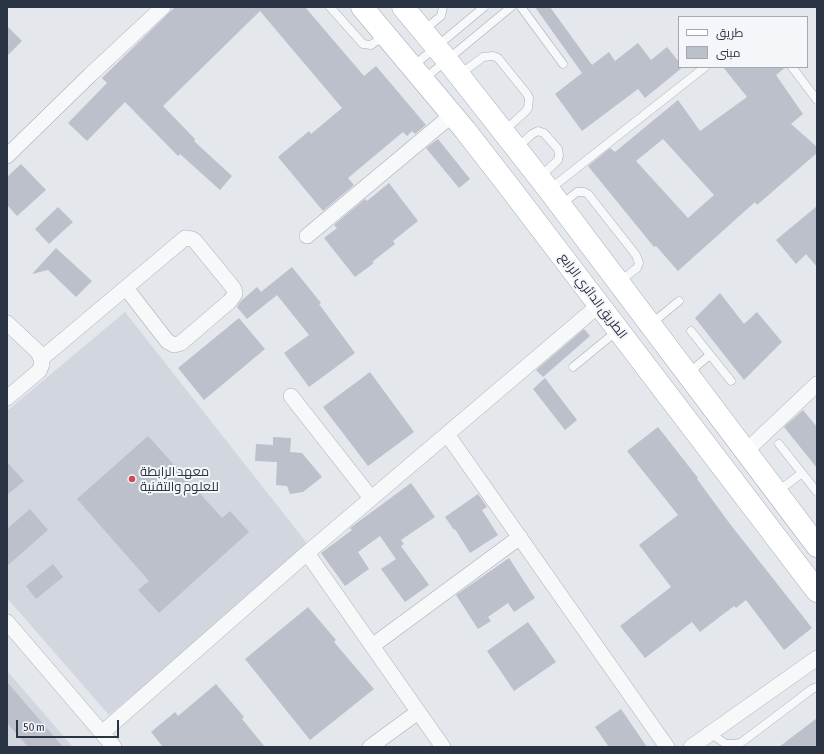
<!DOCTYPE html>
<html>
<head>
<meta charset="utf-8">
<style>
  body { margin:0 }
  #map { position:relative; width:824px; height:754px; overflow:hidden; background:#e4e7ec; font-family:"Asap Condensed",Cairo,sans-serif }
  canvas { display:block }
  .frame { position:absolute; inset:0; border:8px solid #2b3445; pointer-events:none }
  .legend { position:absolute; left:678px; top:16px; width:130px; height:52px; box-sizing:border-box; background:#f4f6f9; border:1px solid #a4a8b1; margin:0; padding:5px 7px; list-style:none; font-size:12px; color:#2b3445 }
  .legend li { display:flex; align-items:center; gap:8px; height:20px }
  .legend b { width:20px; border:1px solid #a4a8b1 }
  .scale { position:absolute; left:16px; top:720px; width:103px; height:18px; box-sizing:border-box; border:2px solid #2b3445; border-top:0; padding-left:5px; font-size:12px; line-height:14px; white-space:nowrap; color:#2b3445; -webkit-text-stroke:3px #f4f6f9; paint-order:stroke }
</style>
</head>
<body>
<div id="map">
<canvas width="824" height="754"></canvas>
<div class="frame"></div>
<ul class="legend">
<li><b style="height:5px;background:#fff"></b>طريق</li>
<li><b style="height:11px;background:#bbc0ca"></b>مبنى</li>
</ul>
<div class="scale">50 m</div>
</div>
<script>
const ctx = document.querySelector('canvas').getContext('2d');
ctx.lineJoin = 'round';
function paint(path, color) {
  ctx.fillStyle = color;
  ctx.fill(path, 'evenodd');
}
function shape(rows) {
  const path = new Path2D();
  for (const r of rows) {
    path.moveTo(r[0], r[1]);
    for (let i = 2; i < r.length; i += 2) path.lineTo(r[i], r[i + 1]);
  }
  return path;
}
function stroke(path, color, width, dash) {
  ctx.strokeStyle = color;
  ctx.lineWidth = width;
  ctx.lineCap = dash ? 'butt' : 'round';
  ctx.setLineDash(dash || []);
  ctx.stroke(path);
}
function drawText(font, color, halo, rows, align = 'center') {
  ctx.font = font + ' "Asap Condensed",Cairo,sans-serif';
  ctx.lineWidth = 4;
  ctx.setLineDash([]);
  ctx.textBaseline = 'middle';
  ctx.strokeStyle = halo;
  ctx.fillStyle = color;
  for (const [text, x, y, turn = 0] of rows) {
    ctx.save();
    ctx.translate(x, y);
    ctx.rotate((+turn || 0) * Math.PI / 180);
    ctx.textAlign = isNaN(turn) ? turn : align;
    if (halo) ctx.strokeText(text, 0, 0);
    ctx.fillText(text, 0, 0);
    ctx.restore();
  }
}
paint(shape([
  [125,312,310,547,109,715,7,598,7,411],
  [7,671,73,747,7,747]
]), '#d2d6de');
paint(shape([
  [175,7,305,7,364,76,376,66,426,125,415,134,412,131,407,136,403,132,348,178,354,185,323,211,278,157,309,131,311,134,342,108,260,11,163,106,195,139,194,141,232,176,220,190,180,154,178,156,125,102,87,141,68,123,107,83,102,78],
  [535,7,550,7,592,65,609,52,615,61,638,43,651,60,667,47,679,62,679,67,683,67,645,98,638,89,582,131,555,94,582,73],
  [7,26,22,41,7,56],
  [723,67,786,67,776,75,803,114,791,124,817,147,817,153,757,205,755,202,678,271,656,246,654,247,588,166,610,148,615,152,678,100,700,131,747,97],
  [663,139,714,195,688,218,636,161],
  [438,139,470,179,459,188,426,148],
  [21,164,46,190,17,216,7,205,7,177],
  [389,183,418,221,393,241,395,244,372,262,374,263,355,277,324,238,337,228,334,225,365,199,367,201],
  [817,206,817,267,806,254,796,264,776,240],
  [58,207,73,222,49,244,35,229],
  [56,248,92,281,76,297,48,270,32,274],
  [292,267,321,303,319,304,355,353,309,387,284,353,309,335,277,295,247,319,237,307,241,301,257,287,261,292],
  [720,293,744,324,757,312,782,342,744,380,695,318],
  [239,318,265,349,204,400,178,368],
  [584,329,590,336,543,377,536,370],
  [370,372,414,432,368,466,323,407],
  [545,378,577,420,565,430,533,389],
  [803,410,817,427,817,468,784,427],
  [658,427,698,478,697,479,730,524,812,628,784,650,746,600,736,608,734,606,700,632,692,622,645,658,620,626,671,587,639,545,678,515,627,451],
  [148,436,222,518,230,511,249,532,159,613,138,590,149,581,77,499],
  [273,437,291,438,290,452,302,453,322,477,303,492,290,494,287,486,276,485,277,462,255,461,256,444,273,445],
  [7,462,24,481,7,495],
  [411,483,435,517,401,540,404,544,401,546,429,585,405,602,381,569,396,559,380,536,358,552,369,569,345,586,321,553,352,530,350,528,354,525],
  [478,494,487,507,482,510,498,535,470,553,455,529,454,530,445,517],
  [30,509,48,530,7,566,7,529],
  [509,558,535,598,514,612,508,603,488,617,491,621,478,629,456,595],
  [53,564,63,577,36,599,26,586],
  [308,607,336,640,334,642,374,689,310,740,245,659],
  [528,622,556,662,514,691,487,651],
  [7,682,63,747,28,747,7,723],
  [216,684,244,717,242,719,265,747,163,747,151,732,175,712,178,716],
  [621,709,647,747,609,747,595,727],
  [817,718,817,747,779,747]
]), '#bbc0ca');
const lane = shape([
  [330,7,363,44,371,45,385,35],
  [521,7,563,64],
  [424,30,441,16,443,7],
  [412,67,484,7],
  [792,67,817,100],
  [459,75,483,57,493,56,498,58,527,94,529,98,528,108,525,112,504,131],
  [424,79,511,7],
  [517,148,532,134,538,131,544,133,558,149,559,155,558,160,540,177],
  [550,189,705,67],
  [562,204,577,192,584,192,588,194,636,255,639,263,637,268,619,282],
  [651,324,679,301],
  [691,331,731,381],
  [573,367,617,331],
  [687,374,710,355],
  [779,444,817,492],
  [777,492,802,473],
  [711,734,726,744,736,744,742,742,812,689,817,687]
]);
const street = shape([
  [7,156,90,75,163,7],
  [307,236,452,115],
  [7,323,38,352,41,359,42,364,39,371,7,398],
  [41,359,185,238,192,239,195,241,231,285,234,289,235,294,230,301,181,343,174,345,167,341,126,288],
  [291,396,371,498],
  [447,434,667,747],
  [746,451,817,384],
  [307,553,443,747],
  [7,622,114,747],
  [372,646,520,537],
  [102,733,307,553,599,305],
  [370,747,418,712],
  [691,747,817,658]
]);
const primary = shape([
  [362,7,465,130,507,184,817,591],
  [403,7,447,60,549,190,817,546]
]);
stroke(lane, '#a9aeb7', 9);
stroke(street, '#a9aeb7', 16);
stroke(primary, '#a3abb8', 23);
stroke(lane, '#f7f8fa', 8);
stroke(street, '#f7f8fa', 15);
stroke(primary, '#fff', 22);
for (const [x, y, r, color] of [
  [132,479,4,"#d1495b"]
]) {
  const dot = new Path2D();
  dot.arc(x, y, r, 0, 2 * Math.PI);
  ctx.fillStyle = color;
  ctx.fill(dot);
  stroke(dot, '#f4f6f9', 1.5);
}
drawText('13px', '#2b3445', '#f4f6f9', [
  ["الطريق الدائري الرابع",593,296,53]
]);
drawText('13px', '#2b3445', '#f4f6f9', [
  ["معهد الرابطة",140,472],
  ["للعلوم والتقنية",140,487]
], 'left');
</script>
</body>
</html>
